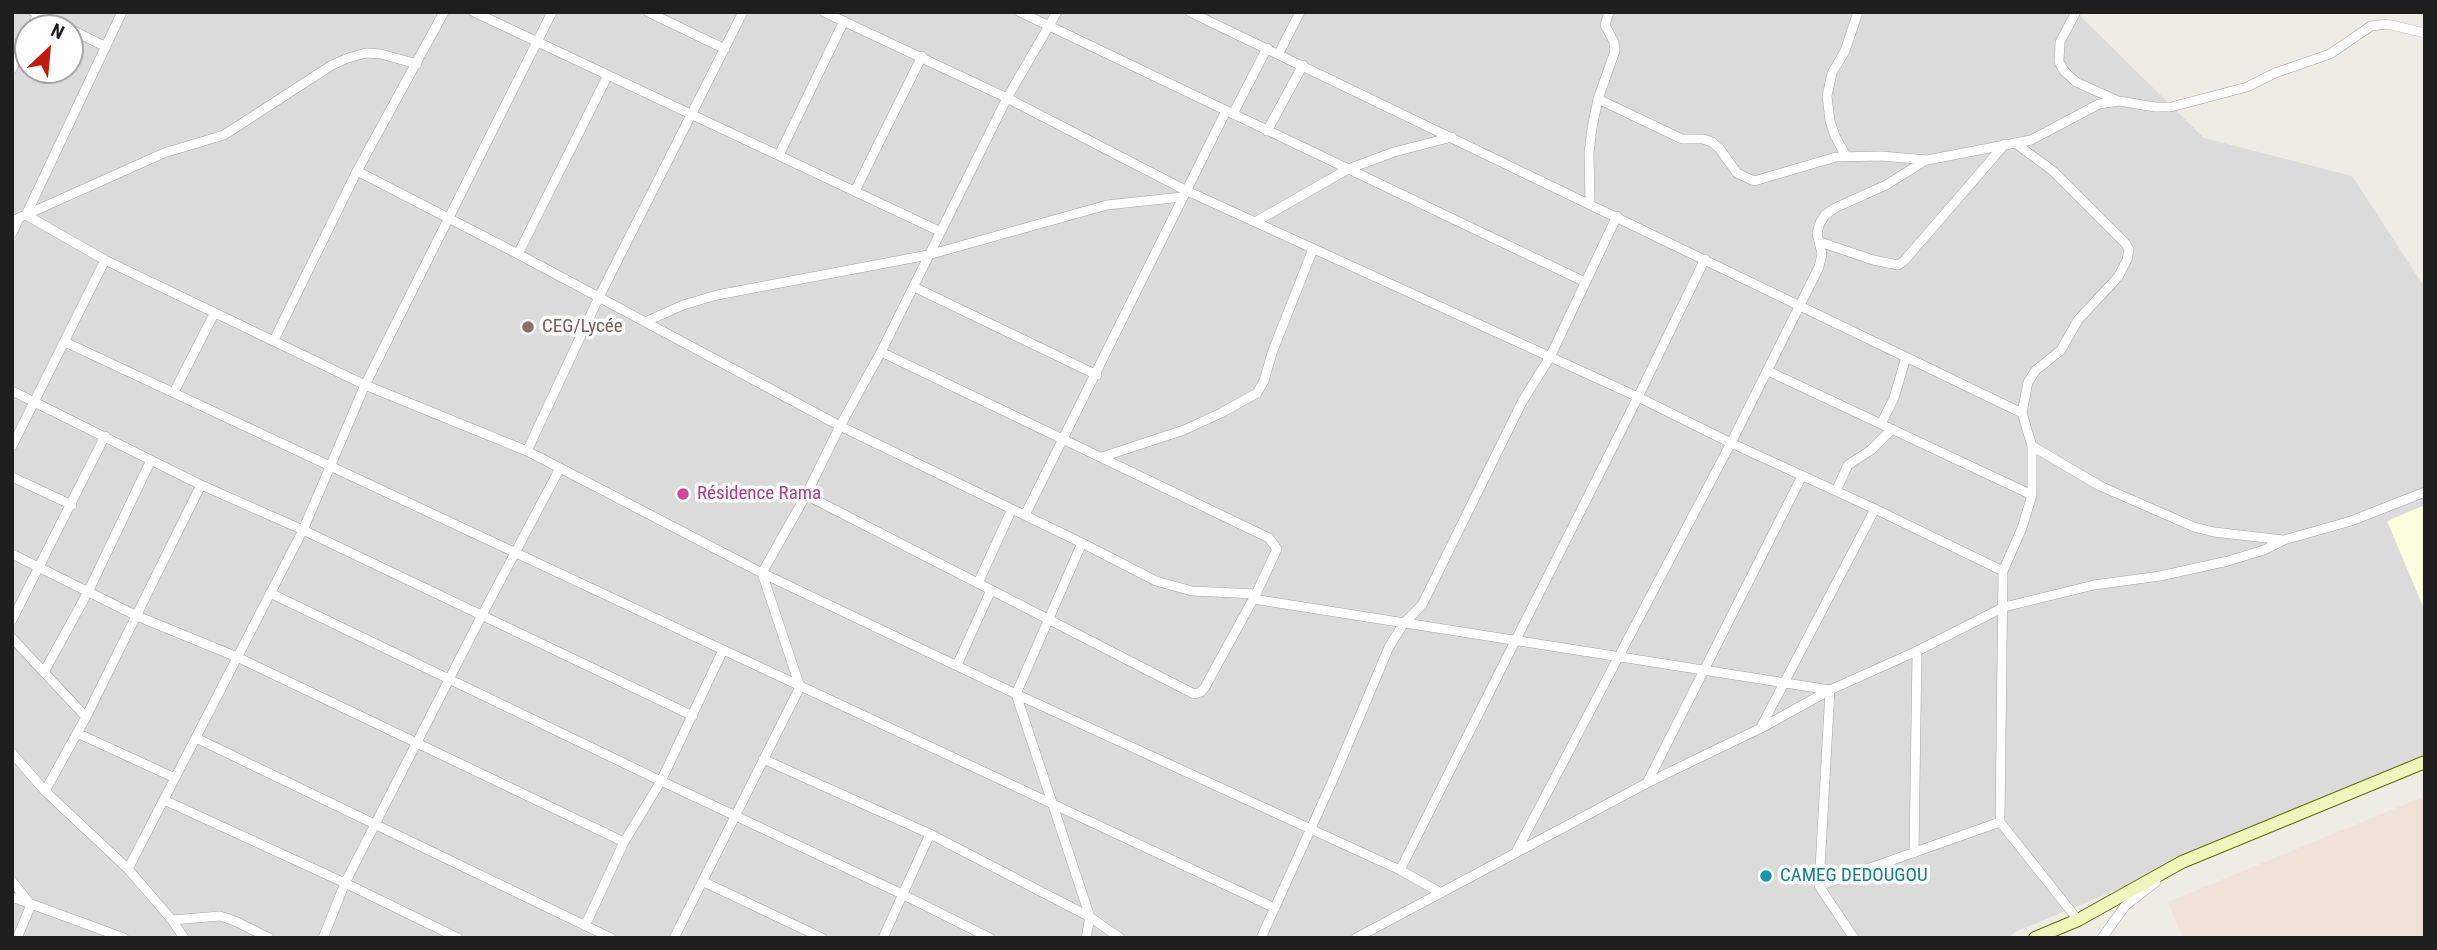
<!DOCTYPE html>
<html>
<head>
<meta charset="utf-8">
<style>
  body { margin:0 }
  #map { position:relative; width:2437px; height:950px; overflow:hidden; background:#eeece5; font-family:"Roboto Condensed",sans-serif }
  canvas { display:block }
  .frame { position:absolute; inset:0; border:14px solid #1e1e1e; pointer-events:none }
  .north { position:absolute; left:14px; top:14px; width:70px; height:70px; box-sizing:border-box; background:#fff; border:2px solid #a5a5a5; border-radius:50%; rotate:26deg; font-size:19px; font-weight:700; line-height:28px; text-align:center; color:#1e1e1e }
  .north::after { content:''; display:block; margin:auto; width:24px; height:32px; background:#c11b0b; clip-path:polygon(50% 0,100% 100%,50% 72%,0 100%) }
</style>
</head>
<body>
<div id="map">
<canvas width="2437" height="950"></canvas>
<div class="frame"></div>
<div class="north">N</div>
</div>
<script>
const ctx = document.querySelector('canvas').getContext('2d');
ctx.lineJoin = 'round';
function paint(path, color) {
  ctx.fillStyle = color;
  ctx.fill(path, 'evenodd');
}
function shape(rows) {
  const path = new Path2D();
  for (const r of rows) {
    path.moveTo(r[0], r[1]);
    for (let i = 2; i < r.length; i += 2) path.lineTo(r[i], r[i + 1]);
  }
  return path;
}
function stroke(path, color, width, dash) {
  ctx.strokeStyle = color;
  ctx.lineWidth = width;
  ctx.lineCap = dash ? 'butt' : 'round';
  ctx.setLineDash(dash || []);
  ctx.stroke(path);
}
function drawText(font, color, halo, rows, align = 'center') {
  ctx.font = font + ' "Roboto Condensed",sans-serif';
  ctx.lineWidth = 7;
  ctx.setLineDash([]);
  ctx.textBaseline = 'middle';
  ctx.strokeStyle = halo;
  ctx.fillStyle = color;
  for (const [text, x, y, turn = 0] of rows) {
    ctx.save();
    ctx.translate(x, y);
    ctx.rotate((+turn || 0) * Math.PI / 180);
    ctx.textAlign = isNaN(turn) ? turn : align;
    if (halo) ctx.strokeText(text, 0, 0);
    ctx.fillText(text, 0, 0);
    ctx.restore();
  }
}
paint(shape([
  [12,12,2076,12,2204,138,2352,176,2425,288,2425,762,2015,932,2008,938,12,938],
  [28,28,70,28,70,70,28,70]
]), '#dcdbdb');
paint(shape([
  [2425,505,2425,611,2387,521]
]), '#fbfddf');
paint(shape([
  [2425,796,2425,938,2183,938,2168,902]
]), '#f0e1d9');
const street = shape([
  [34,12,67,28],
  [474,12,939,231],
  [648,12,725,49],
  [824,12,1007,98,1057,12],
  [1020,12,1585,282],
  [1190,12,2022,413,2032,446,2032,495,2022,528,2003,571,2000,822,2078,920],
  [2076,12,2060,42,2059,62,2064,71,2076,82,2116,100],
  [31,28,39,12],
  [70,29,106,47],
  [1279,53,1300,12],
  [12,69,28,35],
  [1598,99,1682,139,1703,139,1712,142,1719,148,1737,173,1754,181,1836,157,1881,156,1927,160,2031,140,2099,104,2119,101,2155,107,2171,107,2247,87,2275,73,2330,54,2371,26,2387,24,2425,33],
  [1233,114,1267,48],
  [1267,131,1303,65],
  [2015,143,2053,171,2126,244,2129,250,2127,260,2118,277,2078,320,2061,350,2036,370,2028,382,2022,413],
  [779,155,844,21],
  [1846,156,1835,136,1830,121,1827,96,1832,73,1845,51,1858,12],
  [357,171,518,254,840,426,1082,543,1156,581,1192,591,1256,594],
  [855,191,922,56],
  [1590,203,1589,153,1592,128,1598,99,1615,51,1614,42,1605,25,1609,12],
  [26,215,105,260,365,385,552,12],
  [26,215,122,12],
  [12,221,164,153,224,135,332,65,348,58,366,53,381,54,417,64],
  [1255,222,1348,169,1394,152,1452,137],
  [12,233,19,218],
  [1820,242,1873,260,1898,265,1904,261,2005,144],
  [518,254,608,75],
  [914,287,1097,375],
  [645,322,683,305,717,295,928,255,1107,205,1182,197],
  [274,340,357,171,444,12],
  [65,342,1275,908],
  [1768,371,2032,495],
  [12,391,201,485,303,530,693,716],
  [174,392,214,314],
  [1881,424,1894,398,1906,357],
  [12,446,105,260],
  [2032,446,2100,486,2194,527,2214,532,2283,540],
  [527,451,599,297,743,12],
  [1102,457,1184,430,1221,413,1257,393,1264,381,1272,353,1313,249],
  [12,477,72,505],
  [1836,491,1848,465,1871,450,1892,429],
  [806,495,1194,694,1201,692,1205,687,1256,594,1277,549,1269,538,881,352],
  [1025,515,1226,111],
  [1082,543,1016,694,1400,870,1441,893],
  [12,554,137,616,237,657,624,842],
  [978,583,1012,509],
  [270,593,661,781,902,894,990,938],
  [1253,599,1830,690,1819,886,1854,938],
  [12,620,105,436],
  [12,638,86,717],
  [957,665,991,590],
  [44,672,88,592,151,460],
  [1761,727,1875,509],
  [77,733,175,778],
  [196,738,611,938],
  [12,753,45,791,128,869],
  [763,759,930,834,1090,917,1086,938],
  [1647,783,1802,476],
  [45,791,86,717,201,485],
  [164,800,345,883,458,938],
  [1517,850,1731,443,1819,267,1822,254,1817,233,1820,223,1825,215,1835,208,1886,185,1926,160],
  [1914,853,1917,651],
  [1400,870,1638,397,1705,259],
  [12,881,31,905,17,938],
  [704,882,822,938],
  [1819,886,2000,822],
  [12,897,124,938],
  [172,920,220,916,235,921,269,938],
  [585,926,624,842,661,781,723,650],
  [184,938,172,920,128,869,303,530,365,385,527,451,560,468],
  [323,938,345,883,482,615,560,468,762,573,800,687,674,938],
  [883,938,930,834],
  [1120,938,1090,917,1016,694,762,573,806,495,840,426,881,352,1007,98,1185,190,1638,397,1731,443,1875,509,2003,571],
  [1261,938,1332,782,1389,647,1404,623,1422,605,1522,402,1550,357,1617,216],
  [1356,938,1647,783,1761,728,1830,690,1917,651,2004,607,2094,585,2160,576,2228,561,2264,550,2284,540,2351,521,2425,492],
  [2102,938,2125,906,2156,882]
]);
const secondary = shape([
  [2035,938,2078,920,2182,862,2425,762]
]);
stroke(street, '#a5a5a5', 10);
stroke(secondary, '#5c6f0b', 14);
stroke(street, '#fff', 9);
stroke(secondary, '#eef6bb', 12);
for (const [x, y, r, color] of [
  [528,327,7,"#8d6e63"],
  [683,494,7,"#d1479c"],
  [1766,876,7,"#0f9aa8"]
]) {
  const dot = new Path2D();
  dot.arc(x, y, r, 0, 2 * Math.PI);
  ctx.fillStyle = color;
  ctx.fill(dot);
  stroke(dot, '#fff', 2.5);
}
drawText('19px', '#785e54', '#fff', [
  ["CEG/Lycée",542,327]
], 'left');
drawText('19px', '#b23c85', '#fff', [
  ["Résidence Rama",697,494]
], 'left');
drawText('19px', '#0d838f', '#fff', [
  ["CAMEG DEDOUGOU",1780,876]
], 'left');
</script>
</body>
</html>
